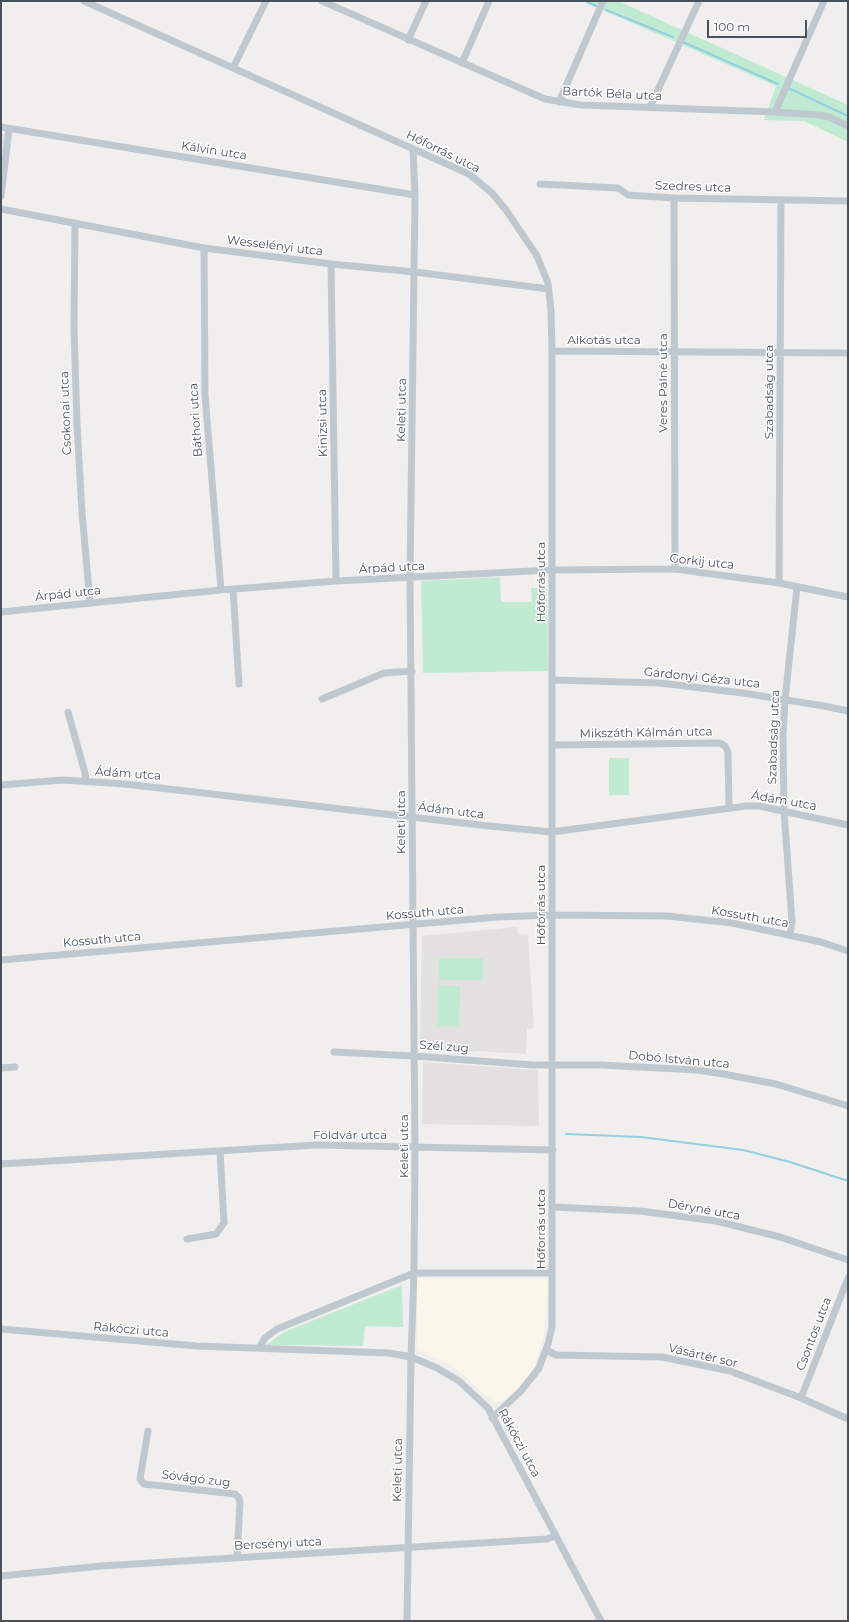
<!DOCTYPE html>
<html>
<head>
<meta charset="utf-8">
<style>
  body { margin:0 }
  #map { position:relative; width:849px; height:1622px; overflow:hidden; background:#f1efee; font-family:Montserrat,sans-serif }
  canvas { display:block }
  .frame { position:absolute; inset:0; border:2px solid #48515a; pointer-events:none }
  .scale { position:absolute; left:707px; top:20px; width:100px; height:18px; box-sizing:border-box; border:2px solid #48515a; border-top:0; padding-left:5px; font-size:12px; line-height:14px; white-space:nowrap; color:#48515a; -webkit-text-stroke:3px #fff; paint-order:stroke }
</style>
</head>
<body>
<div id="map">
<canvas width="849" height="1622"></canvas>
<div class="frame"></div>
<div class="scale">100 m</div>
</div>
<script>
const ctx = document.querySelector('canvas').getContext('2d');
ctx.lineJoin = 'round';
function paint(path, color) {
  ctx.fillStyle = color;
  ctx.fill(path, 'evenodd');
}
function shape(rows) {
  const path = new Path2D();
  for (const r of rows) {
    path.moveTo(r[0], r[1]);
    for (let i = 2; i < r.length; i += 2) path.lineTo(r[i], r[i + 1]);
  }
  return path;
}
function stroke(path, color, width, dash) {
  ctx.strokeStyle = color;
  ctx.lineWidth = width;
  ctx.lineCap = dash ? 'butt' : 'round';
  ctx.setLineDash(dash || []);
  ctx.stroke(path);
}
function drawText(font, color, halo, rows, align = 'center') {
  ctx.font = font + ' Montserrat,sans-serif';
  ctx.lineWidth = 3;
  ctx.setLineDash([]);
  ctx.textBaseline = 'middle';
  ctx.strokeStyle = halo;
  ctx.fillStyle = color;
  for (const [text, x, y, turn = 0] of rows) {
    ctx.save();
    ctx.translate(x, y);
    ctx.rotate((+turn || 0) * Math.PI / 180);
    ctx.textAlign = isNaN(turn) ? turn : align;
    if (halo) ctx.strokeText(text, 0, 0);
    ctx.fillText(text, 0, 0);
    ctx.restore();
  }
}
paint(shape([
  [417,1278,548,1279,544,1335,533,1372,519,1387,501,1402,493,1402,452,1365,418,1350]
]), '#faf6e9');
paint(shape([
  [1,133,5,134,1,165],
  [517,927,518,935,528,934,534,1028,527,1029,526,1054,475,1051,475,1052,424,1048,421,1046,420,1042,422,936],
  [423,1062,538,1070,539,1126,422,1124]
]), '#e2e0e0');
paint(shape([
  [582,1,618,1,848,105,848,142,804,121,764,120,776,86],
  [500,577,501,602,532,602,531,588,547,588,548,671,423,673,421,581],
  [609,758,629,758,629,795,609,795],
  [439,958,483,958,483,980,439,980],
  [438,985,460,986,459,1027,437,1026],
  [402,1285,403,1327,365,1326,363,1346,266,1345,284,1332]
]), '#c1ead2');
stroke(shape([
  [585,1,596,6],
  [606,10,673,37],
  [683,42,778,84],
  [788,88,848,116],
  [566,1134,641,1137,743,1150,790,1162,848,1181]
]), '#93cfe3', 2);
stroke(shape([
  [84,1,469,174,492,193,506,210,537,256,548,283,551,311,552,351,552,1327,548,1344,539,1368,521,1391,492,1418],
  [322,1,545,99,581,105,775,112,819,115,829,117,848,126],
  [408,40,426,1],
  [462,63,489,1],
  [233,68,266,1],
  [559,102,603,1],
  [650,107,699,1],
  [775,112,824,1],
  [1,127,415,195],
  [540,184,618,188,628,195,674,198,848,201],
  [1,196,9,129],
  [674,198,675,569],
  [1,209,204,248,331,264,415,272,549,289],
  [75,223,74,327,77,424,82,513,90,602],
  [204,248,205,395,221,590],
  [331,264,336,581],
  [552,351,848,353],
  [779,583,781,200],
  [233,589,239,684],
  [1,612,221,590,336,581,551,570,675,569,779,583,848,597],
  [552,680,660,683,743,693,824,706,848,711],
  [322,699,384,673,412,671],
  [68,712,85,773,86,782],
  [552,745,720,743,725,746,728,752,729,808],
  [1,785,63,780,125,784,489,826,552,832,746,806,759,806,848,825],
  [790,935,792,922,784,811,783,735,785,700,797,587],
  [1,960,498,917,552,915,667,916,732,923,821,942,848,951],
  [334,1052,414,1056,533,1065,600,1065,697,1070,723,1074,776,1084,848,1106],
  [1,1068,15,1067],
  [1,1164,317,1145,553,1150],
  [552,1207,640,1211,716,1221,780,1237,848,1260],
  [187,1239,216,1234,224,1223,220,1151],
  [1,1329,197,1346,389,1353,411,1357,437,1368,459,1381,488,1408,601,1621],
  [259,1348,265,1338,277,1329,414,1273,552,1273],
  [546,1350,556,1355,662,1357,730,1371,801,1398,848,1419],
  [801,1398,848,1278],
  [148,1431,140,1479,144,1484,235,1494,239,1498,240,1502,237,1557],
  [1,1576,101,1566,547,1539,555,1536],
  [407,1621,411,1357,414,1273,415,1146,410,578,415,195,413,149]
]), '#c0c8cf', 7);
drawText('12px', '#48515a', '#fff', [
  ["Bartók Béla utca",612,94,3],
  ["Kálvin utca",214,151,9],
  ["Hőforrás utca",443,152,26],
  ["Szedres utca",693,187,2],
  ["Wesselényi utca",275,246,7],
  ["Alkotás utca",604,340],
  ["Veres Pálné utca",663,383,-90],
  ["Szabadság utca",769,392,-90],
  ["Keleti utca",402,410,-89],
  ["Csokonai utca",66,413,-92],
  ["Báthori utca",196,420,-94],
  ["Kinizsi utca",323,423,-91],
  ["Gorkij utca",702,562,6],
  ["Árpád utca",392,568,-3],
  ["Hőforrás utca",541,582,-90],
  ["Árpád utca",68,594,-6],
  ["Gárdonyi Géza utca",702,678,6],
  ["Mikszáth Kálmán utca",646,733,-1],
  ["Szabadság utca",774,737,-88],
  ["Ádám utca",128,774,4],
  ["Ádám utca",784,801,10],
  ["Ádám utca",451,811,7],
  ["Keleti utca",401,822,-90],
  ["Hőforrás utca",541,905,-90],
  ["Kossuth utca",425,913,-5],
  ["Kossuth utca",750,917,10],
  ["Kossuth utca",102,940,-5],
  ["Szél zug",444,1047,4],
  ["Dobó István utca",679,1060,5],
  ["Földvár utca",350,1135],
  ["Keleti utca",404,1146,-90],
  ["Déryné utca",704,1210,10],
  ["Hőforrás utca",541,1229,-90],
  ["Rákóczi utca",131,1330,5],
  ["Csontos utca",814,1334,-69],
  ["Vásártér sor",703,1356,13],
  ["Rákóczi utca",519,1443,62],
  ["Keleti utca",398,1470,-89],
  ["Sóvágó zug",196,1479,7],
  ["Bercsényi utca",278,1544,-3]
]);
</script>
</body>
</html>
